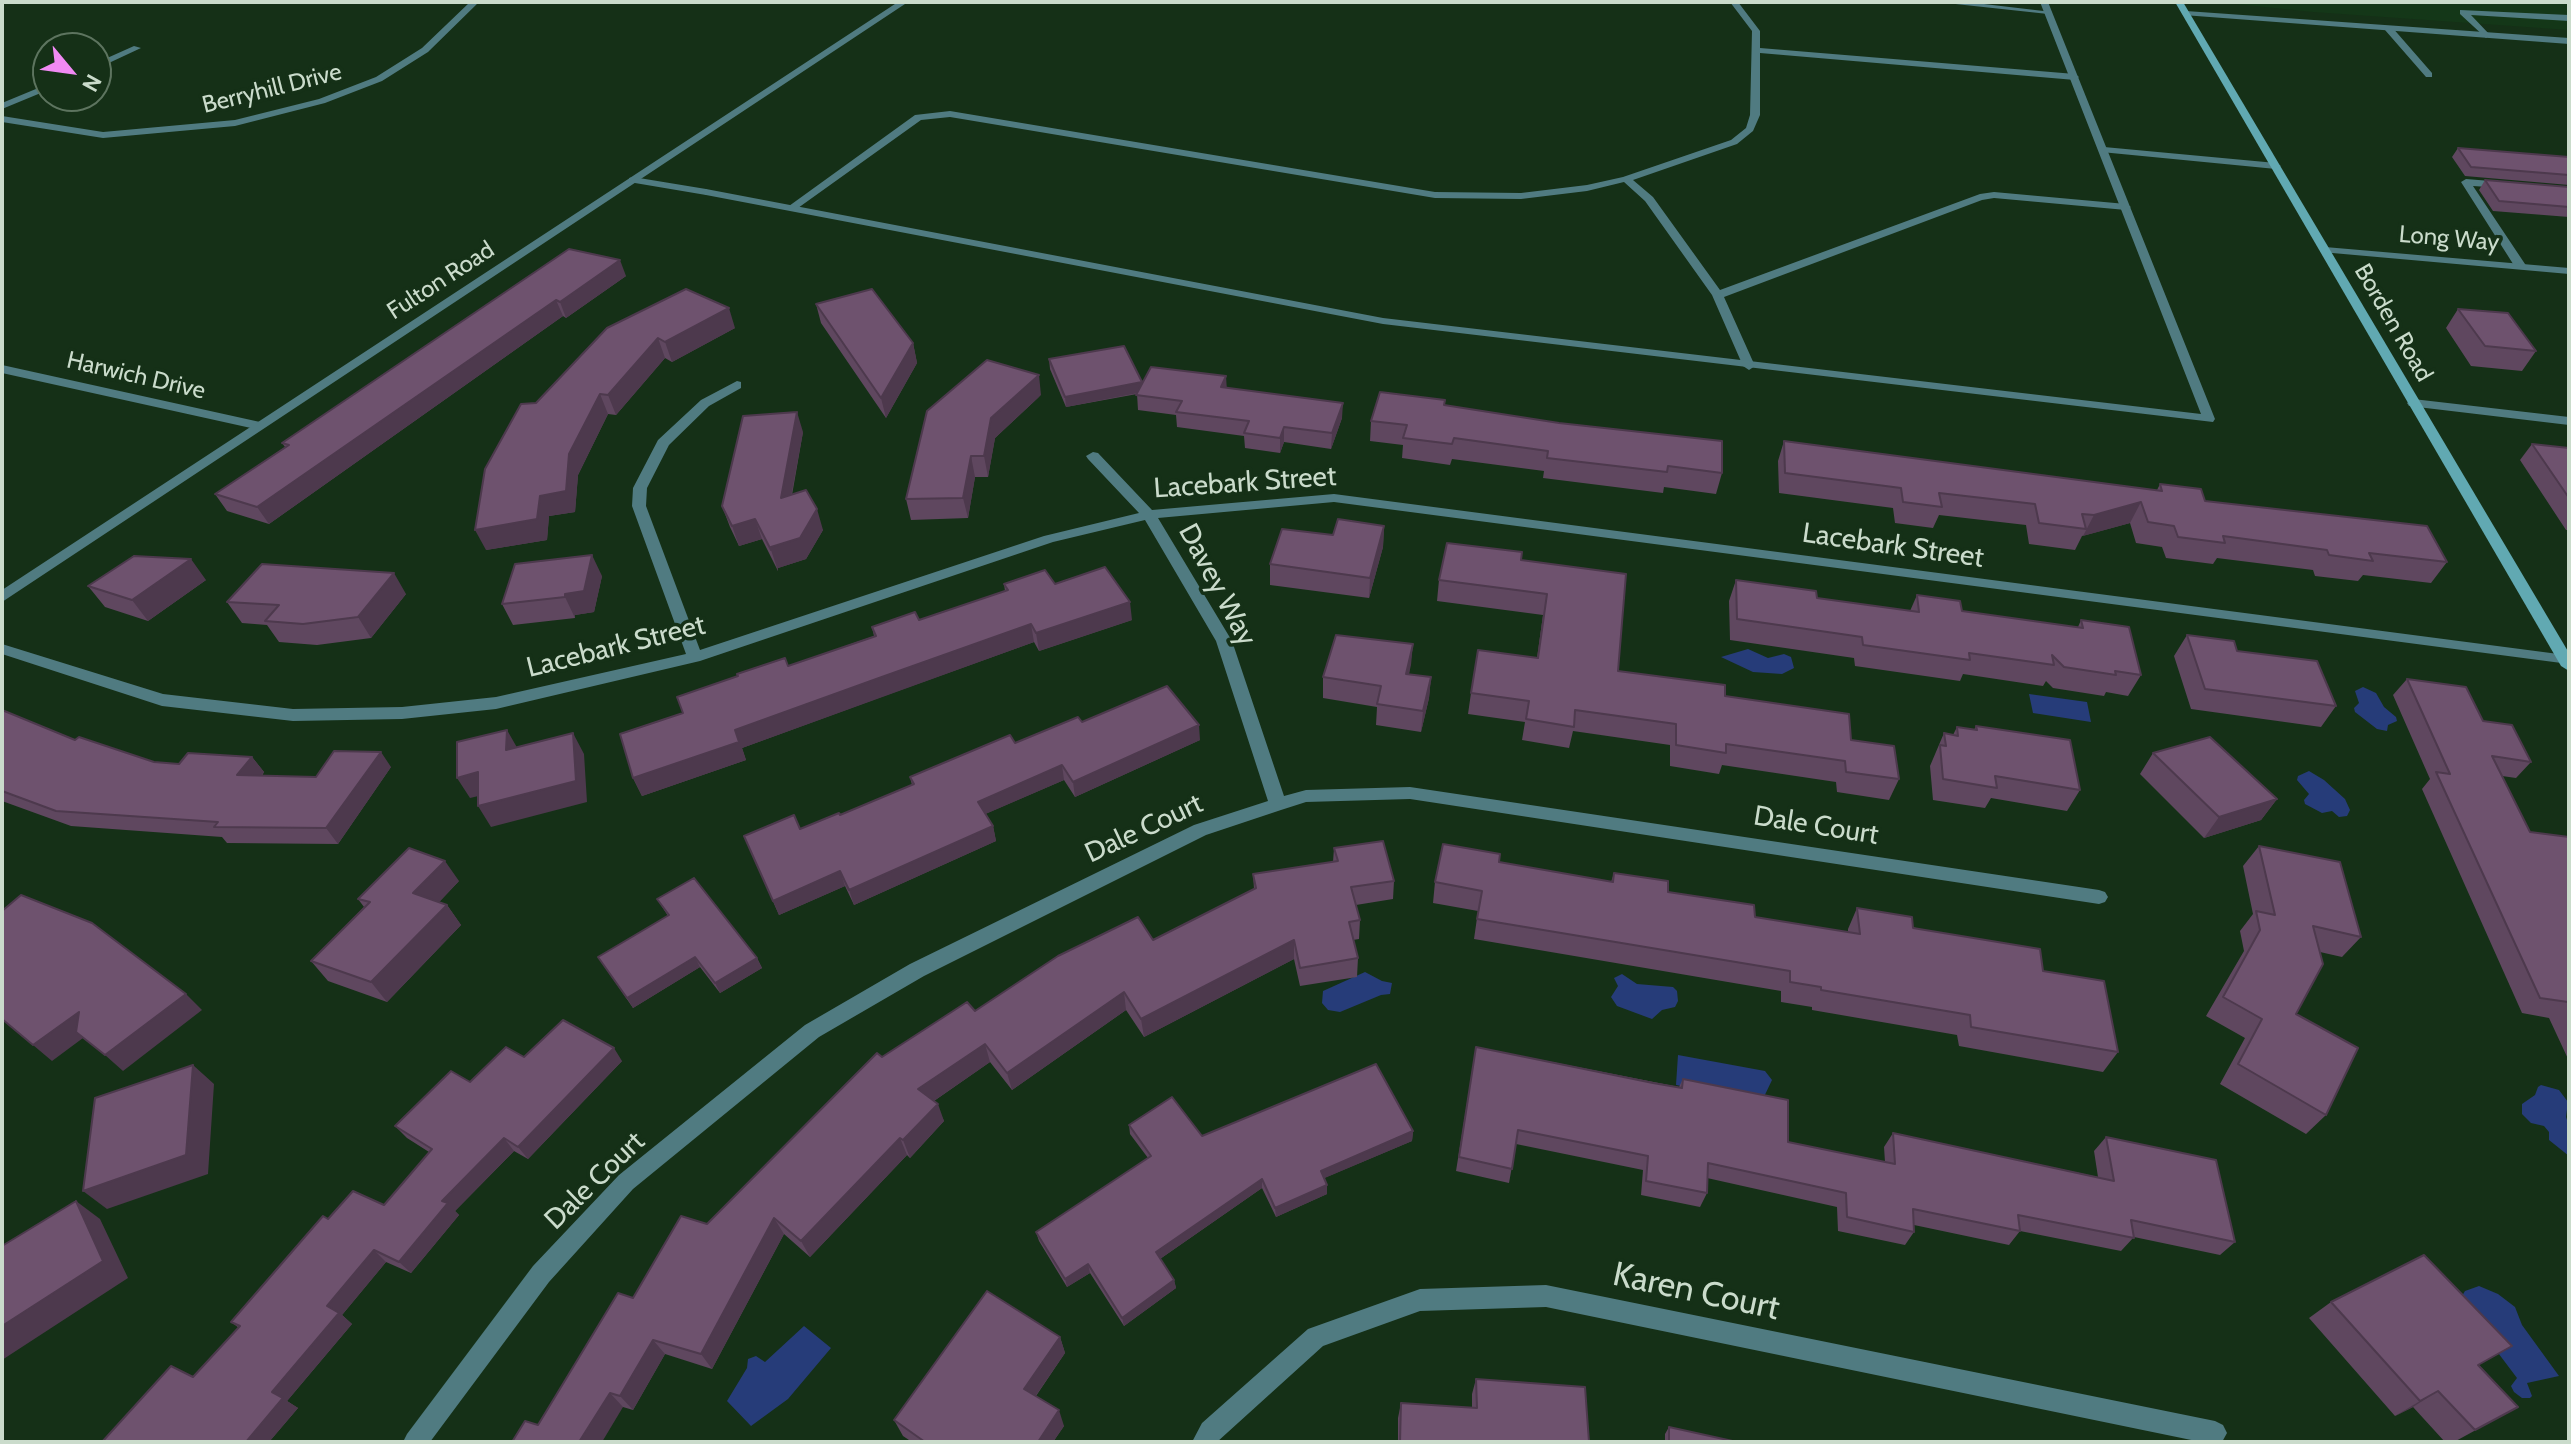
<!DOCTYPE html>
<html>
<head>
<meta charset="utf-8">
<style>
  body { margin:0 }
  #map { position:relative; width:2571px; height:1444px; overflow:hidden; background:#153017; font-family:Cabin,sans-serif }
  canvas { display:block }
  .frame { position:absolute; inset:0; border:4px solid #cadbcb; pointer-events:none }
  .north { position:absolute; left:32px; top:32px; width:80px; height:80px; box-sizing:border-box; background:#153017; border:2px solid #5d745f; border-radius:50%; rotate:119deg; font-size:22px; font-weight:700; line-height:32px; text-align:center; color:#cadbcb }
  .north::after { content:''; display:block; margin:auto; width:28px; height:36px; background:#f18af4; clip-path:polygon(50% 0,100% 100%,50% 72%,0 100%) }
</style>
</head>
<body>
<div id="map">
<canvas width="2571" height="1444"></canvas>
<div class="frame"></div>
<div class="north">N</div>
</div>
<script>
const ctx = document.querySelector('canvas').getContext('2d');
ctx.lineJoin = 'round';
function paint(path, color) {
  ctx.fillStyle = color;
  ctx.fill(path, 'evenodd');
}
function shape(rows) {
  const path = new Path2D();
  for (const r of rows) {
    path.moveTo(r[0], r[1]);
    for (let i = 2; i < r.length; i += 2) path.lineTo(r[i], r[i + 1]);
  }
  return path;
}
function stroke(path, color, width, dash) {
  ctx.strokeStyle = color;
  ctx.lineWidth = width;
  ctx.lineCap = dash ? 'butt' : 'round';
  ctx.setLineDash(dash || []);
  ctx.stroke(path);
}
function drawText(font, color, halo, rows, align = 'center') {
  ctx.font = font + ' Cabin,sans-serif';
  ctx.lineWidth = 7;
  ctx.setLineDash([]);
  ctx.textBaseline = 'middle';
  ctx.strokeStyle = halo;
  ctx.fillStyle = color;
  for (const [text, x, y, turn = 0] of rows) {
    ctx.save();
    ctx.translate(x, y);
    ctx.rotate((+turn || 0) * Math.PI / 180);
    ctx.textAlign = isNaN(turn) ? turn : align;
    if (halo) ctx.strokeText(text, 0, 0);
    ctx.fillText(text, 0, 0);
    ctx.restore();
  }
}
paint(shape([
  [2216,2,2569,2,2569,30,2313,12]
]), '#143718');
paint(shape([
  [1748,649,1768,658,1784,654,1791,657,1794,668,1782,674,1753,672,1721,657],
  [2363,687,2376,693,2384,707,2396,717,2397,721,2388,725,2387,731,2377,729,2355,712,2354,708,2359,703,2355,691],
  [2029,694,2087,702,2091,722,2033,713],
  [2309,771,2324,780,2345,799,2350,810,2347,816,2339,817,2332,811,2322,813,2305,804,2304,800,2309,794,2297,780,2298,776],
  [1365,972,1382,981,1392,983,1390,994,1381,995,1340,1012,1328,1010,1322,1003,1323,991],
  [1622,974,1637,984,1673,987,1677,991,1678,1001,1675,1007,1662,1010,1652,1019,1617,1006,1611,997,1618,986,1614,978],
  [1678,1055,1765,1071,1772,1080,1762,1101,1676,1085],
  [2541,1085,2559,1090,2568,1102,2566,1117,2569,1126,2569,1156,2549,1140,2549,1132,2544,1126,2531,1123,2522,1114,2522,1104,2535,1095,2538,1087],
  [2479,1286,2498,1294,2515,1307,2522,1325,2559,1376,2527,1383,2532,1396,2530,1398,2522,1398,2514,1392,2511,1386,2517,1378,2459,1301,2465,1291],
  [804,1326,831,1348,788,1399,751,1426,727,1401,747,1368,748,1359,756,1356,765,1362]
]), '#263c79');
paint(shape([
  [1730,2,1738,2,1760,31,1760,48,2075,74,2079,77,2075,80,1760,53,1760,115,1753,131,1737,144,1633,180,1653,197,1720,290,1980,194,1994,192,2126,204,2131,207,2126,210,1994,198,1982,200,1724,297,1755,366,1749,370,1743,366,1712,295,1645,201,1624,182,1587,191,1521,199,1435,198,950,117,921,120,798,208,789,206,915,115,950,111,1435,192,1521,193,1587,185,1623,177,1731,140,1746,128,1750,115,1752,31,1730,2],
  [1937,2,1967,2,2052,12,2048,14,1937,2],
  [2460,10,2569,15,2569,21,2471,15,2490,35,2486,38,2460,14,2460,10],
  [2104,147,2276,163,2281,166,2276,169,2101,152,2101,148,2104,147],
  [633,177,706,189,711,192,706,195,629,182,629,178,633,177],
  [2466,179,2503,182,2508,185,2503,188,2473,186,2527,267,2525,269,2515,267,2461,182,2466,179]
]), '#507b81');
paint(shape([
  [470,2,479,2,428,52,382,81,325,103,235,126,103,138,2,122,2,116,103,132,235,120,319,99,376,77,422,48,470,2],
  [2040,2,2048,2,2215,419,2213,422,1383,324,706,195,701,192,706,189,1383,318,2201,414,2040,2],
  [2385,26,2391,26,2432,73,2432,77,2426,77,2385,30,2385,26],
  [134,46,141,48,96,69,96,63,134,46],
  [48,84,48,90,2,109,2,103,48,84],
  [2325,247,2569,268,2569,274,2321,252,2320,250,2325,247],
  [2,365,260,422,266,426,260,430,2,373,2,365],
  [737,381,741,382,741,388,709,406,669,445,647,488,646,506,700,650,1044,536,1139,513,1088,459,1086,456,1093,452,1098,453,1152,510,1334,494,2566,655,2569,656,2569,664,1334,502,1158,518,1232,641,1284,796,1306,790,1410,787,2099,890,2105,892,2108,897,2105,902,2099,904,1410,799,1306,802,1281,810,1206,835,924,976,819,1037,633,1189,549,1282,430,1442,403,1442,407,1434,533,1266,619,1175,805,1025,910,964,1194,825,1268,801,1216,641,1145,520,1053,542,700,661,496,709,402,719,293,721,162,706,2,654,2,644,163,694,293,709,402,707,496,697,686,654,632,506,633,488,658,440,701,400,737,381],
  [2413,399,2569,417,2569,425,2409,406,2407,403,2413,399],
  [1546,1285,2215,1421,2223,1425,2227,1433,2222,1442,2201,1442,1546,1307,1420,1311,1323,1346,1217,1442,1192,1442,1202,1423,1308,1329,1420,1289,1546,1285]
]), '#507b81');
paint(shape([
  [898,2,908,2,2,602,2,590,898,2],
  [2186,11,2569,38,2569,44,2183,15,2182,13,2186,11]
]), '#507b81');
paint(shape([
  [2175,2,2183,2,2569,653,2569,671,2561,666,2175,2]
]), '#61a9b2');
paint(shape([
  [2458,148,2569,157,2569,185,2465,176,2452,157],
  [2485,180,2569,187,2569,217,2493,211,2479,190],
  [569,249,626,276,566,318,563,316,269,524,227,511,215,494,285,447,282,443],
  [816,304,913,343,917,363,886,418,821,323],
  [2458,309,2536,351,2522,371,2471,366,2446,328],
  [607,328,735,328,672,362,665,358,616,415,608,414,578,475,575,512,549,516,547,540,486,550,536,403],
  [1049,359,1142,384,1227,388,1342,418,1331,449,1284,442,1280,453,1245,448,1244,436,1177,427,1176,415,1138,410,1137,394,1066,407,1050,369],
  [1041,395,995,438,988,477,975,477,968,518,911,520,906,499],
  [1445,400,1445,405,1722,473,1716,494,1664,487,1663,493,1543,478,1544,471,1452,459,1450,465,1402,458,1403,445,1370,441,1371,421],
  [803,432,792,495,823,530,806,559,778,568,778,571,762,539,739,546,730,527,722,506],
  [1784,441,2157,490,2160,484,2205,501,2447,562,2431,583,2363,575,2358,581,2315,576,2313,570,2217,558,2213,564,2166,558,2162,547,2136,543,2130,523,2082,536,2075,550,2029,544,2026,525,1939,515,1933,528,1895,523,1893,508,1779,493,1778,461],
  [2532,444,2569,448,2569,530,2566,530,2520,460],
  [1384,526,1383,547,1369,598,1270,585,1270,564,1333,535],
  [1521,560,1618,671,1725,696,1851,740,1899,779,1889,800,1837,792,1836,782,1722,765,1719,774,1670,766,1670,745,1573,731,1569,748,1522,740,1525,722,1468,714,1471,693,1537,658,1543,615,1437,601,1439,580],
  [602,576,594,612,575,615,575,618,513,625,502,604],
  [206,580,148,621,105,607,88,586],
  [1736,580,1817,598,1910,611,1917,595,1962,611,2078,627,2081,620,2141,675,2128,696,2106,692,2104,696,2053,688,2046,681,2043,686,1963,674,1960,681,1855,666,1854,658,1730,640,1729,601],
  [1004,584,1055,584,1132,620,1039,651,1034,642,884,696,742,748,746,760,642,796,633,778,683,713,788,666,874,636,872,627,919,620,1005,591],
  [406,594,371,638,317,645,279,642,267,625,242,623,227,602],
  [2187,635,2237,651,2336,706,2321,727,2191,709,2174,656],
  [1413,644,1409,674,1431,677,1429,698,1421,732,1376,725,1377,707,1323,698,1323,677],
  [2407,679,2483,721,2531,762,2516,778,2502,776,2530,832,2569,837,2569,1061,2549,1018,2522,1013,2422,789,2430,779,2393,695],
  [2,710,75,740,154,762,179,764,252,757,264,772,262,776,316,777,391,767,338,844,227,843,222,837,71,826,2,801],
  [1082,722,1200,740,1075,797,1064,780,985,814,993,826,996,841,854,905,845,886,779,915,744,836,800,829,840,815,912,785,910,777],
  [1976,726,2080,790,2067,811,1991,798,1985,808,1933,800,1930,766,1944,733,1953,735,1957,727,1974,730],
  [2153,753,2277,799,2261,820,2204,838,2140,774],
  [2259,846,2361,937,2342,957,2320,952,2296,1014,2326,1115,2306,1134,2220,1084,2245,1038,2206,1016,2244,951,2240,931,2253,914,2243,866],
  [1334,848,1394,881,1393,899,1356,905,1360,920,1359,939,1353,940,1358,958,1357,977,1300,986,1294,959,1144,1037,1126,1010,1012,1090,990,1062,934,1101,944,1121,910,1158,907,1155,810,1257,784,1234,712,1369,665,1354,633,1410,623,1407,538,1425,633,1298,707,1224,882,1057,975,1011,1153,940,1254,889,1253,874,1333,862],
  [1499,862,1611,882,1614,873,1668,892,1755,917,1848,932,1848,929,1857,908,2043,971,2118,1052,2103,1072,1959,1046,1957,1035,1812,1010,1812,1007,1781,1002,1781,991,1474,939,1478,911,1433,903,1435,882],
  [459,881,439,902,447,905,461,925,387,1002,328,981,311,961,364,907,358,899],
  [657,899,757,958,762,968,720,993,700,967,633,1008,598,957,668,916],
  [1476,1047,1679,1087,1683,1079,1788,1142,1885,1162,1884,1147,1893,1133,2098,1177,2094,1151,2106,1137,2235,1242,2220,1255,2134,1237,2121,1251,2020,1231,2009,1245,1914,1225,1914,1232,1905,1245,1838,1231,1837,1207,1707,1178,1707,1193,1700,1207,1641,1195,1643,1170,1516,1144,1509,1183,1456,1171],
  [524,1057,622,1061,528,1159,514,1151,455,1211,459,1215,411,1273,386,1262,342,1315,352,1324,287,1401,298,1408,269,1442,102,1442,193,1377,239,1328,231,1322,328,1219,384,1205,429,1152,407,1138,395,1126,470,1082],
  [1129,1125,1202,1136,1413,1131,1412,1141,1324,1178,1327,1194,1276,1217,1262,1188,1160,1259,1174,1280,1176,1288,1124,1326,1090,1273,1067,1287,1039,1241,1036,1232,1148,1158,1130,1134],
  [2331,1302,2480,1366,2518,1407,2454,1442,2445,1442,2413,1407,2395,1416,2309,1318],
  [1060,1337,1065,1353,1036,1396,1064,1426,1053,1442,912,1442,903,1436,894,1420],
  [1476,1379,1589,1442,1398,1442,1398,1418,1401,1403,1472,1408,1472,1394],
  [1669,1427,1737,1442,1665,1442,1665,1434]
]), '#5f475f');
paint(shape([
  [620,260,626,276,566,318,560,302],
  [556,300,563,316,269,524,257,507],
  [729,308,735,328,672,362,665,342],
  [658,338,665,358,616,415,608,395],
  [913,343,917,363,886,418,881,398],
  [1039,375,1041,395,995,438,988,477,984,456,991,418],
  [1226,376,1227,391,1221,387],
  [1142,382,1143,392,1066,407,1065,397],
  [600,394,608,414,578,475,575,512,549,516,547,540,486,550,475,530,540,496,569,454],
  [1343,403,1342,418,1331,449,1332,433],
  [797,412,803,432,787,519,781,498],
  [1284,427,1284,442,1280,453,1280,438],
  [971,456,975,477,968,518,963,498],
  [2141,502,2130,523,2083,536,2094,515],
  [817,509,823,530,806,559,778,568,778,571,771,550,771,547],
  [755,519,762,539,739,546,732,526],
  [1384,526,1383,547,1369,598,1370,578],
  [592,555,602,576,594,612,575,615,575,618,565,597,565,594],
  [191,559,206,580,148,621,132,600],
  [394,573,406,594,371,638,358,617],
  [1130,602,1132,620,1039,651,1036,633],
  [1031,624,1034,642,742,748,746,760,642,796,633,778,735,730],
  [1413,644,1411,665,1404,695,1406,674],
  [1431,677,1429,698,1421,732,1423,711],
  [1199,725,1200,740,1075,797,1073,782],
  [507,730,519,751,506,750],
  [573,733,584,754,587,802,491,827,478,806],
  [381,752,391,767,338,844,326,828],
  [252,757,264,772,250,790,237,775],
  [1062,765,1064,780,981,816,978,802],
  [478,772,491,793,470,798,457,778],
  [2277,799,2261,820,2204,838,2219,817],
  [993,826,996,841,854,905,849,890],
  [445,861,459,881,428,914,413,893],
  [840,871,845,886,779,915,773,901],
  [447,905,461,925,387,1002,371,982],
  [1294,940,1294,959,1144,1037,1141,1019],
  [695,957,700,967,633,1008,627,998],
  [757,958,762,968,720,993,715,983],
  [1124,992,1126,1010,1012,1090,1007,1073],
  [186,994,202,1010,123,1071,105,1055],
  [79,1012,83,1038,52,1061,33,1045],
  [985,1044,990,1062,925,1107,918,1089],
  [614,1048,622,1061,528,1159,518,1147],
  [193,1065,214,1084,208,1174,107,1209,83,1191],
  [938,1104,944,1121,910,1158,903,1140],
  [1413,1131,1412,1141,1320,1180,1321,1171],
  [504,1138,514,1151,455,1211,459,1215,411,1273,399,1262,442,1201],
  [900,1138,907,1155,810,1257,801,1241],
  [1262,1179,1262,1188,1157,1261,1156,1252],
  [1327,1185,1327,1194,1276,1217,1275,1208],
  [76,1201,100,1219,128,1278,2,1360,2,1326],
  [774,1218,784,1234,712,1369,701,1354],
  [374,1250,386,1262,342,1315,352,1324,287,1401,298,1408,269,1442,246,1442,272,1392,327,1306],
  [1088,1264,1090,1273,1067,1287,1065,1279],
  [1174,1280,1176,1288,1124,1326,1122,1318],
  [1060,1337,1065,1353,1030,1404,1024,1389],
  [653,1340,665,1354,633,1410,620,1396],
  [2438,1391,2413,1407,2395,1416,2420,1401],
  [610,1393,623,1407,602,1442,579,1442],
  [1059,1410,1064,1426,1053,1442,1038,1442]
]), '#4d394d');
const building = shape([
  [2458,148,2569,157,2569,175,2471,167,2458,148],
  [2485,180,2569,187,2569,207,2499,201,2485,180],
  [569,249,620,260,560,302,556,300,257,507,215,494,289,445,282,443,569,249],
  [686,289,729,308,665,342,658,338,608,395,600,394,569,454,566,491,540,496,537,519,475,530,485,469,521,404,536,403,607,328,686,289],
  [872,289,913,343,881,398,816,304,872,289],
  [2458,309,2508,313,2536,351,2485,346,2458,309],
  [1124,346,1142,382,1065,397,1049,359,1124,346],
  [987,360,1039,375,991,418,984,456,971,456,963,498,906,499,927,411,987,360],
  [1151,367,1226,376,1221,387,1343,403,1332,433,1284,427,1280,438,1244,433,1249,421,1176,412,1182,401,1136,395,1151,367],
  [1380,392,1445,400,1444,405,1559,423,1722,441,1722,473,1668,466,1667,472,1547,458,1548,451,1454,438,1452,444,1403,438,1407,425,1371,421,1380,392],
  [797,412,781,498,806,490,817,509,800,538,771,547,771,550,755,519,732,526,722,506,743,416,797,412],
  [1784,441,2162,491,2160,484,2201,489,2205,501,2427,526,2447,562,2369,553,2373,561,2329,555,2327,550,2223,536,2225,543,2178,537,2174,526,2148,522,2141,502,2094,515,2082,514,2086,529,2039,523,2035,504,1939,493,1942,507,1903,502,1901,488,1785,473,1784,441],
  [2532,444,2569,448,2569,498,2532,444],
  [1338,519,1384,526,1370,578,1270,564,1282,529,1333,535,1338,519],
  [1447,543,1522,552,1521,560,1626,574,1618,671,1725,685,1725,696,1849,714,1851,740,1894,746,1899,779,1846,772,1845,761,1726,744,1726,753,1676,745,1676,724,1575,710,1574,727,1526,719,1529,701,1471,693,1478,650,1538,658,1547,594,1439,580,1447,543],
  [592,555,584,591,565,594,565,597,502,604,515,564,592,555],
  [134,556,191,559,132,600,88,586,134,556],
  [262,564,394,573,358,617,303,624,265,621,279,605,227,602,262,564],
  [1105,567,1130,602,1036,633,1031,624,879,678,735,730,739,742,633,778,620,734,683,713,677,697,738,676,737,674,785,658,788,666,876,636,872,627,915,612,919,620,1008,590,1004,584,1045,570,1055,584,1105,567],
  [1736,580,1816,591,1817,598,1919,612,1917,595,1960,601,1962,611,2083,628,2081,620,2129,627,2141,675,2115,671,2116,675,2064,667,2052,655,2054,665,1969,653,1970,660,1863,645,1862,637,1737,619,1736,580],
  [1336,635,1413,644,1406,674,1431,677,1423,711,1377,704,1381,686,1323,677,1336,635],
  [2187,635,2234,641,2237,651,2317,661,2336,706,2205,689,2187,635],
  [2407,679,2466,687,2483,721,2512,725,2531,762,2492,756,2530,832,2569,837,2569,1005,2568,1002,2540,998,2436,772,2450,774,2407,679],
  [1167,686,1199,725,1073,782,1062,765,978,802,993,826,849,890,840,871,773,901,744,836,794,815,800,829,839,813,840,815,914,784,910,777,1010,735,1015,743,1078,717,1082,722,1167,686],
  [2,710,75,740,79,737,154,762,179,764,188,753,252,757,237,775,316,777,334,751,381,752,326,828,214,827,218,822,56,811,2,791,2,710],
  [1976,726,2070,740,2080,790,1995,776,1997,788,1943,779,1940,745,1946,746,1944,733,1958,736,1957,727,1977,730,1976,726],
  [507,730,506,750,573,733,576,781,478,806,478,772,457,778,457,742,507,730],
  [2210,737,2277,799,2219,817,2153,753,2210,737],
  [1383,841,1394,881,1351,887,1360,920,1349,922,1358,958,1300,968,1294,940,1141,1019,1124,992,1007,1073,985,1044,918,1089,938,1104,903,1140,900,1138,801,1241,774,1218,701,1354,653,1340,620,1396,610,1393,579,1442,512,1442,525,1421,538,1425,618,1293,633,1298,681,1216,707,1224,877,1053,882,1057,967,1002,975,1011,1058,956,1138,917,1153,940,1256,888,1253,874,1338,861,1334,848,1383,841],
  [1443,844,1500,854,1499,862,1613,882,1614,873,1668,881,1668,892,1754,905,1755,917,1860,934,1857,908,1912,917,1913,928,2040,949,2043,971,2104,981,2118,1052,1971,1027,1970,1015,1821,990,1821,987,1790,982,1790,971,1477,919,1482,891,1435,882,1443,844],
  [2259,846,2340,862,2361,937,2313,926,2323,964,2296,1014,2358,1048,2326,1115,2238,1064,2262,1019,2223,997,2260,930,2256,911,2275,915,2259,846],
  [409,848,445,861,413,893,447,905,371,982,311,961,370,902,358,899,409,848],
  [694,878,757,958,715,983,695,957,627,998,598,957,669,915,657,899,694,878],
  [21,895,92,923,186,994,105,1055,76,1032,79,1012,33,1045,2,1019,2,911,21,895],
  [563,1020,614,1048,518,1147,504,1138,442,1201,448,1203,399,1262,374,1250,327,1306,339,1313,272,1392,283,1398,246,1442,102,1442,171,1366,193,1377,240,1326,231,1322,323,1216,328,1219,353,1191,384,1205,432,1149,395,1126,451,1071,470,1082,506,1047,524,1057,563,1020],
  [1476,1047,1653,1083,1682,1088,1683,1079,1788,1100,1788,1142,1895,1164,1893,1133,2114,1181,2106,1137,2216,1160,2235,1242,2131,1220,2134,1238,2018,1215,2020,1231,1913,1209,1914,1232,1847,1217,1846,1193,1708,1163,1707,1193,1646,1181,1648,1156,1518,1130,1512,1169,1459,1157,1476,1047],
  [1376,1064,1413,1131,1321,1171,1327,1185,1275,1208,1262,1179,1156,1252,1174,1280,1122,1318,1088,1264,1065,1279,1036,1232,1151,1156,1129,1125,1172,1097,1202,1136,1376,1064],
  [193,1065,186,1155,83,1191,95,1098,193,1065],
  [76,1201,103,1261,2,1326,2,1246,76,1201],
  [2424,1255,2512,1346,2478,1365,2518,1407,2475,1430,2438,1391,2420,1401,2331,1302,2424,1255],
  [987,1291,1060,1337,1024,1389,1059,1410,1038,1442,925,1442,894,1420,987,1291],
  [1476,1379,1585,1387,1589,1442,1400,1442,1401,1403,1477,1408,1476,1379],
  [1669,1427,1737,1442,1669,1442,1669,1427]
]);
paint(building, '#6e526e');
stroke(building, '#4d394d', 2);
drawText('24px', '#cadbcb', '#153017', [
  ["Berryhill Drive",272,89,-14],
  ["Long Way",2449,239,5],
  ["Fulton Road",441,281,-33],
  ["Borden Road",2393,323,60],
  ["Harwich Drive",136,376,13]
]);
drawText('28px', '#cadbcb', '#153017', [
  ["Lacebark Street",1245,483,-4],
  ["Lacebark Street",1893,546,8],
  ["Davey Way",1217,585,62],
  ["Lacebark Street",616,647,-14],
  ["Dale Court",1816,826,9],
  ["Dale Court",1144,829,-25],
  ["Dale Court",595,1181,-44]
]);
drawText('34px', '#cadbcb', '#153017', [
  ["Karen Court",1696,1292,12]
]);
</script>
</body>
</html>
